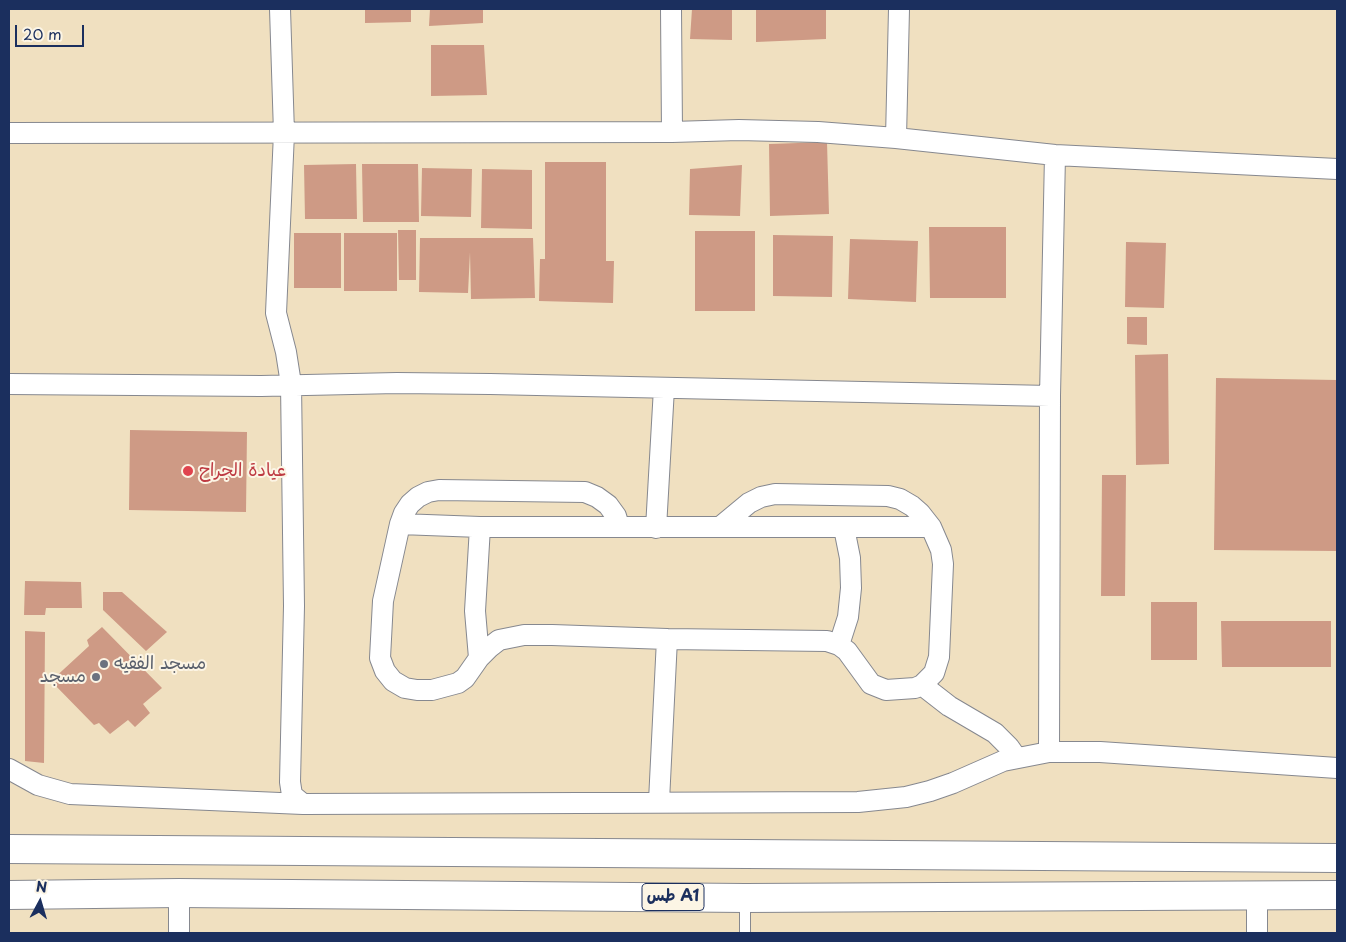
<!DOCTYPE html>
<html>
<head>
<meta charset="utf-8">
<style>
  body { margin:0 }
  #map { position:relative; width:1346px; height:942px; overflow:hidden; background:#f0e0c0; font-family:"Playpen Sans",sans-serif }
  canvas { display:block }
  .frame { position:absolute; inset:0; border:10px solid #1b2f5e; pointer-events:none }
  .north { position:absolute; left:15px; top:877px; width:50px; height:50px; -webkit-text-stroke:4px #fcf5e5; paint-order:stroke; rotate:6deg; font-size:14px; font-weight:700; line-height:20px; text-align:center; color:#1b2f5e }
  .north::after { content:''; display:block; margin:auto; width:18px; height:22px; background:#1b2f5e; clip-path:polygon(50% 0,100% 100%,50% 72%,0 100%) }
  .scale { position:absolute; left:15px; top:25px; width:69px; height:22px; box-sizing:border-box; border:2px solid #1b2f5e; border-top:0; padding-left:6px; font-size:15px; line-height:18px; white-space:nowrap; color:#1b2f5e; -webkit-text-stroke:4px #fcf5e5; paint-order:stroke }
</style>
</head>
<body>
<div id="map">
<canvas width="1346" height="942"></canvas>
<div class="frame"></div>
<div class="north">N</div>
<div class="scale">20 m</div>
</div>
<script>
const ctx = document.querySelector('canvas').getContext('2d');
ctx.lineJoin = 'round';
function paint(path, color) {
  ctx.fillStyle = color;
  ctx.fill(path, 'evenodd');
}
function shape(rows) {
  const path = new Path2D();
  for (const r of rows) {
    path.moveTo(r[0], r[1]);
    for (let i = 2; i < r.length; i += 2) path.lineTo(r[i], r[i + 1]);
  }
  return path;
}
function stroke(path, color, width, dash) {
  ctx.strokeStyle = color;
  ctx.lineWidth = width;
  ctx.lineCap = dash ? 'butt' : 'round';
  ctx.setLineDash(dash || []);
  ctx.stroke(path);
}
function drawText(font, color, halo, rows, align = 'center') {
  ctx.font = font + ' "Playpen Sans","Playpen Sans Arabic",sans-serif';
  ctx.lineWidth = 4;
  ctx.setLineDash([]);
  ctx.textBaseline = 'middle';
  ctx.strokeStyle = halo;
  ctx.fillStyle = color;
  for (const [text, x, y, turn = 0] of rows) {
    ctx.save();
    ctx.translate(x, y);
    ctx.rotate((+turn || 0) * Math.PI / 180);
    ctx.textAlign = isNaN(turn) ? turn : align;
    if (halo) ctx.strokeText(text, 0, 0);
    ctx.fillText(text, 0, 0);
    ctx.restore();
  }
}
paint(shape([
  [365,9,411,9,411,22,365,23],
  [430,9,483,9,483,23,429,26],
  [692,9,732,9,732,40,690,39],
  [756,9,826,9,826,39,756,42],
  [431,45,484,45,487,95,431,96],
  [827,142,829,214,770,216,769,144],
  [545,162,606,162,606,261,614,261,613,303,539,301,540,259,545,259],
  [356,164,357,219,305,219,304,165],
  [362,164,418,164,419,222,363,222],
  [742,165,740,216,689,215,690,169],
  [422,168,472,169,471,217,421,216],
  [482,169,532,170,532,229,481,228],
  [929,227,1006,227,1006,298,930,298],
  [398,230,416,230,416,280,399,280],
  [695,231,755,231,755,311,695,311],
  [294,233,341,233,341,288,294,288],
  [344,233,397,233,397,291,344,291],
  [773,235,833,236,832,297,773,296],
  [420,238,533,238,535,298,471,299,470,252,468,293,419,292],
  [850,239,918,241,916,302,848,299],
  [1126,242,1166,243,1164,308,1125,307],
  [1127,317,1147,317,1147,345,1127,344],
  [1168,354,1169,464,1136,465,1135,355],
  [1216,378,1337,380,1337,551,1214,550],
  [130,430,247,432,246,512,129,510],
  [1102,475,1126,475,1125,596,1101,596],
  [25,581,81,582,82,608,46,608,45,615,24,615],
  [103,592,122,592,167,632,146,651,103,610],
  [1151,602,1197,602,1197,660,1151,660],
  [1221,621,1331,621,1331,667,1222,667],
  [102,627,162,688,143,704,150,713,135,727,128,720,110,734,99,723,94,725,51,681,89,646,87,640],
  [25,631,45,632,44,763,25,761]
]), '#ce9a85');
const service = shape([
  [745,899,745,933]
]);
const minor = shape([
  [280,9,284,133,276,313,286,352,291,384,294,606,290,782,292,795,303,804,858,802,906,797,930,791,953,783,1003,761,1049,752,1100,752,1337,768],
  [671,9,672,132],
  [9,133,672,132,739,130,818,132,896,138,1055,155,1337,169],
  [896,138,899,9],
  [9,384,261,386,397,383,490,384,1050,396],
  [400,524,480,527,931,527],
  [619,526,616,516,608,505,597,497,585,492,439,490,428,492,418,497,410,504,404,513,400,524,383,601,380,658,385,671,393,681,405,688,417,690,432,690,458,683,465,678,479,658,490,647,499,640,524,635,552,635,667,639,827,641,839,645,847,651,871,684,886,690,915,688,922,685,934,673,939,657,943,564,941,550,931,527,920,513,912,506,900,499,888,496,775,494,761,497,749,503,720,527],
  [656,528,664,388],
  [839,645,848,617,851,588,850,558,844,528],
  [479,658,475,611,480,527],
  [922,685,949,706,995,733,1009,747,1016,757],
  [1049,752,1050,396,1055,155],
  [9,769,38,785,70,794,303,804],
  [659,801,667,639],
  [1257,896,1257,933],
  [179,933,179,893]
]);
const trunk = shape([
  [9,849,1337,858],
  [9,895,179,893,745,898,1337,895]
]);
stroke(service, '#86888f', 12);
stroke(minor, '#86888f', 22);
stroke(trunk, '#86888f', 30);
stroke(service, '#fff', 10);
stroke(minor, '#fff', 20);
stroke(trunk, '#fff', 28);
for (const [x, y, r, color] of [
  [188,471,6,"#e0444e"],
  [104,664,5,"#6b7280"],
  [96,677,5,"#6b7280"]
]) {
  const dot = new Path2D();
  dot.arc(x, y, r, 0, 2 * Math.PI);
  ctx.fillStyle = color;
  ctx.fill(dot);
  stroke(dot, '#fcf5e5', 2);
}
for (const [x, y, w] of [
  [673,897,62]
]) {
  const box = new Path2D();
  box.roundRect(x - w / 2, y - 13.5, w, 27, 4);
  ctx.fillStyle = '#fcf5e5';
  ctx.fill(box);
  stroke(box, '#1b2f5e', 1);
}
drawText('bold 16px', '#1b2f5e', null, [
  ["طس A1",673,897]
]);
drawText('18px', '#be3a42', '#fcf5e5', [
  ["عيادة الجراح",199,471]
], 'left');
drawText('18px', '#5b616d', '#fcf5e5', [
  ["مسجد الفقيه",114,664],
  ["مسجد",86,677,"right"]
], 'left');
</script>
</body>
</html>
